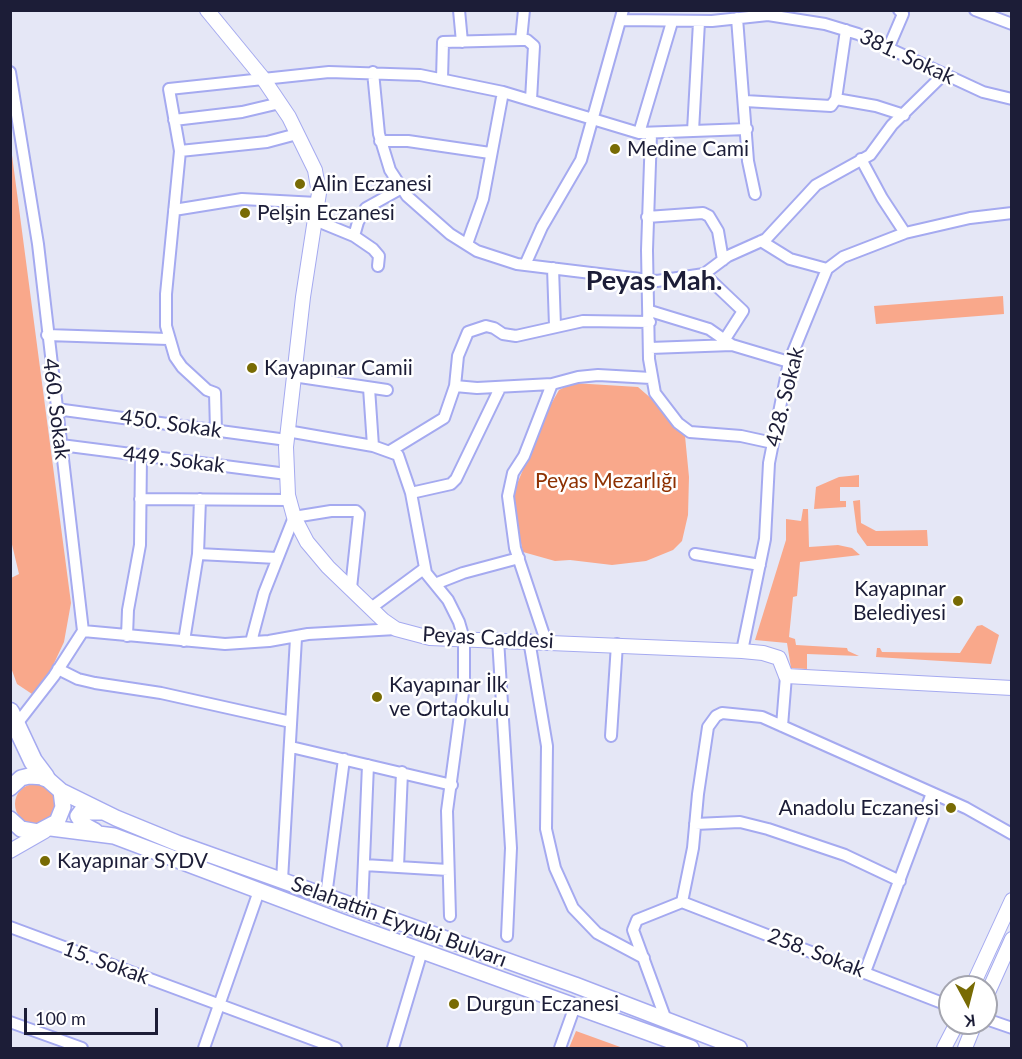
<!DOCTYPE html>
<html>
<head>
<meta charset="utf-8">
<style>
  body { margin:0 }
  #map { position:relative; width:1022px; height:1059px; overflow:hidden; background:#e5e7f6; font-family:Lato,sans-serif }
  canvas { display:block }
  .frame { position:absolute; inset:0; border:12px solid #1c1d37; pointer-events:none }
  .north { position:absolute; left:938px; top:975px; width:60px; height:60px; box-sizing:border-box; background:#fff; border:2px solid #a4a5af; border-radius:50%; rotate:173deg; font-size:16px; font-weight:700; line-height:24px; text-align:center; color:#1c1d37 }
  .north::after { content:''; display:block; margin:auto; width:21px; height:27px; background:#786b04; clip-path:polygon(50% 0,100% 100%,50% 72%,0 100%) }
  .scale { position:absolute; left:24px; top:1008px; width:134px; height:27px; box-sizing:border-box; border:3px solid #1c1d37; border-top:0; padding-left:8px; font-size:18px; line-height:21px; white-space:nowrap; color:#1c1d37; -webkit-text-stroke:4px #fff; paint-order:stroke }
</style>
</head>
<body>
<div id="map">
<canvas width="1022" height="1059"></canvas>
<div class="frame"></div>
<div class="north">K</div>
<div class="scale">100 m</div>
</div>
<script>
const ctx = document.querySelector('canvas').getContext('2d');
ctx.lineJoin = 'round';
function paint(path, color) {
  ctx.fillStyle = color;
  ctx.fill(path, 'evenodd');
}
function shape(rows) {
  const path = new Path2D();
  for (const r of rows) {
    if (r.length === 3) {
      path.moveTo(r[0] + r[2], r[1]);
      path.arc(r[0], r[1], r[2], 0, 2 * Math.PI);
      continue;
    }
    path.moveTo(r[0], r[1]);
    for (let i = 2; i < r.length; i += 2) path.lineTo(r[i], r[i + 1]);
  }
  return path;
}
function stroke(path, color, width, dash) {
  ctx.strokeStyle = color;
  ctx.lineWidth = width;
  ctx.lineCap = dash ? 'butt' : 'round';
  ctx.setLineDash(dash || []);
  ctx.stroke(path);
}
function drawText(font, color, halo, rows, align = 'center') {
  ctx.font = font + ' Lato,sans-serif';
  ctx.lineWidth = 5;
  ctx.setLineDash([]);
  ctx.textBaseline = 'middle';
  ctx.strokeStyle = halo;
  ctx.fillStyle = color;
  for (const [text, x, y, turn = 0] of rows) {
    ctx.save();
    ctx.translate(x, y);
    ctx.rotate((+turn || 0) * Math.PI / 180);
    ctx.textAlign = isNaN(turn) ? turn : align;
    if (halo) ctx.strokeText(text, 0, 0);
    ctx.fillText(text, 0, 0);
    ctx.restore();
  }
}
paint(shape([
  [10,140,71,603,64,642,42,689,32,694,17,684,10,665,11,578,19,574,10,536],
  [1003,296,1004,314,876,324,874,306],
  [573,383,638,387,653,400,685,436,689,477,688,515,682,541,673,550,646,561,612,565,570,560,555,561,523,552,515,517,514,491,550,406,559,390],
  [859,475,859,487,840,487,840,501,846,501,846,507,814,509,816,487,839,477],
  [860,500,861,523,876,531,927,530,928,546,867,546,857,532,853,501],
  [803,509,808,509,809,547,838,545,852,548,860,555,800,562,797,596,793,597,789,637,795,639,796,645,847,648,848,651,859,656,807,654,807,669,791,668,787,643,755,640,786,540,786,519,801,521],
  [982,625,999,635,991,664,876,657,877,648,880,648,882,652,960,653,977,626],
  [35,804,20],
  [576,1031,623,1048,569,1048]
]), '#f9a88b');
const street = shape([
  [459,10,462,42],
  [524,10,521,40,527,40,534,46,531,100],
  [975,10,1012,24],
  [737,18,748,161,755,194],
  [622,20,712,21,768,15,825,24,858,34,983,92,1012,99],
  [888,49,903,14,899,10],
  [10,72,38,244,83,631,54,676,16,725],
  [373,72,379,134,390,170,407,196,450,234,477,251,517,264,657,281,704,274,728,256,766,239,816,185,870,155,892,125,944,74],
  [442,79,443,42,521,40],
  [836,99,876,106,904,115],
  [745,101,831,106,836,99,846,30],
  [174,120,242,112,280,103],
  [693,131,699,22],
  [639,133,672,22],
  [651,134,647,250,649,359,655,393,678,423,690,432,741,436,773,443],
  [380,141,408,141,490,153],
  [180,151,267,142,297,134],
  [861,159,882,198,905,233],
  [174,210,242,199,317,203],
  [647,217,703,213,709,216,718,231,723,260],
  [315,220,354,236,373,249,379,256,378,266],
  [354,236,358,222,366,208,402,188],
  [761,241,790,259,827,269],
  [467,244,483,199,503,92],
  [525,265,542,227,581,160,623,10],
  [553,268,555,326],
  [704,274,743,311,725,339],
  [650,311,709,329,732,345],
  [47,335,168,339],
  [650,348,732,345,789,362],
  [293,376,387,390],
  [455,386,458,356,468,332,486,326,494,328,503,334,516,336,583,321,650,322],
  [369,388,373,446],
  [56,409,287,440],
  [216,430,215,393,207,390,182,367,175,357,166,326,166,294,180,151,169,89,329,72,420,75,503,92,639,133,747,129],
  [287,431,373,446,398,455,411,493,426,573,448,600,459,622,464,639,464,685,447,811,450,916],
  [61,445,287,474],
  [390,451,444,418,455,386,477,388,552,384],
  [411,493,451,484,456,479,500,388],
  [140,499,290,500],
  [198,554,277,558],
  [695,554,760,565],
  [435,584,463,573,519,558],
  [371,608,425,568],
  [83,631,225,644,269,641,308,634,396,629],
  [127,636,128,610,140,545,141,457],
  [498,639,511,848,507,936],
  [529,640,547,746,546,829,555,868,573,908,597,933,644,958],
  [184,641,198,554,200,499],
  [546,641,515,548,508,496,513,473,524,456,552,384,578,377,598,375,651,378],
  [251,642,264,593,294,517,331,511,356,511,359,514,351,588],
  [742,651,765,539,769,463,789,362,827,269,843,257,905,233,970,218,1012,213],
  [58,669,78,679,95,683,161,693,291,722],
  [782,726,786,676],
  [611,736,617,644],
  [291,747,452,785],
  [402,772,398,867,448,870],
  [695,824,740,822,768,829,845,855,900,881],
  [364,865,398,867],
  [282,880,296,638],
  [326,896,344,759],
  [682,902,950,1006],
  [362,908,368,765],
  [10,927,336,1048],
  [865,972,932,793],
  [986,1019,1012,1028],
  [666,1020,633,930,637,920,682,902,693,848,698,794,708,727,716,716,722,713,762,717,966,808,1012,834],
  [10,1022,82,1048],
  [204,1048,259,891],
  [393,1048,422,951],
  [560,1048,575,1006]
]);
const secondary = shape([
  [207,10,262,77,289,117,315,170,319,193,303,297,286,447,288,495,294,517,307,542,328,567,383,620,396,629,430,638,742,651,763,653,779,658,786,676,1012,688],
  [10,851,45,831],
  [972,987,1012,900],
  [986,997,1012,939],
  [944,1048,957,1023],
  [965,1048,975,1023]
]);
const primary = shape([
  [10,788,21,778,29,776,45,777,61,791,63,807,57,822,38,832,21,829,10,819],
  [61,791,116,818,177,843,575,985,739,1048],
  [51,828,114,836,342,922,691,1048],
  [95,831,84,825,78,816,81,812,101,812]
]);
const highway = shape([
  [10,712,33,761,45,777]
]);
stroke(street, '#a5aaf0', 14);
stroke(secondary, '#a5aaf0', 16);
stroke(primary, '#a5aaf0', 18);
stroke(highway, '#a5aaf0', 21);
stroke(street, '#fff', 10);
stroke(secondary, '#fff', 14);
stroke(primary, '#fff', 15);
stroke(highway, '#fff', 18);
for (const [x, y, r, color] of [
  [615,149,6,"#786b04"],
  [300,184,6,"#786b04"],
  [245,213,6,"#786b04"],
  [252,368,6,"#786b04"],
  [958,601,6,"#786b04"],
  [377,697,6,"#786b04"],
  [951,808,6,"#786b04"],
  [45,861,6,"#786b04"],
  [454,1004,6,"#786b04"]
]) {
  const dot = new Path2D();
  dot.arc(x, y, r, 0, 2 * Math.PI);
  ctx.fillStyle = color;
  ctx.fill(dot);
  stroke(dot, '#fff', 2);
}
drawText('21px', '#1c1d37', '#fff', [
  ["381. Sokak",907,57,25],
  ["428. Sokak",785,397,-76],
  ["460. Sokak",56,409,83],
  ["450. Sokak",171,424,8],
  ["449. Sokak",174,460,7],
  ["Peyas Caddesi",488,638,3],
  ["Selahattin Eyyubi Bulvarı",399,922,20],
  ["258. Sokak",816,953,21],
  ["15. Sokak",106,963,20]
]);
drawText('21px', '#1c1d37', '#fff', [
  ["Medine Cami",627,149],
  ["Alin Eczanesi",312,184],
  ["Pelşin Eczanesi",257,213],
  ["Kayapınar Camii",264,368],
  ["Kayapınar",946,589,"right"],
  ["Belediyesi",946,613,"right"],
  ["Kayapınar İlk",389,685],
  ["ve Ortaokulu",389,709],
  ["Anadolu Eczanesi",939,808,"right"],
  ["Kayapınar SYDV",57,861],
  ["Durgun Eczanesi",466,1004]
], 'left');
drawText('21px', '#8d3001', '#fff', [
  ["Peyas Mezarlığı",606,481]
]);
drawText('bold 27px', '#1c1d37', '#fff', [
  ["Peyas Mah.",654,281]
]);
</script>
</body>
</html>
